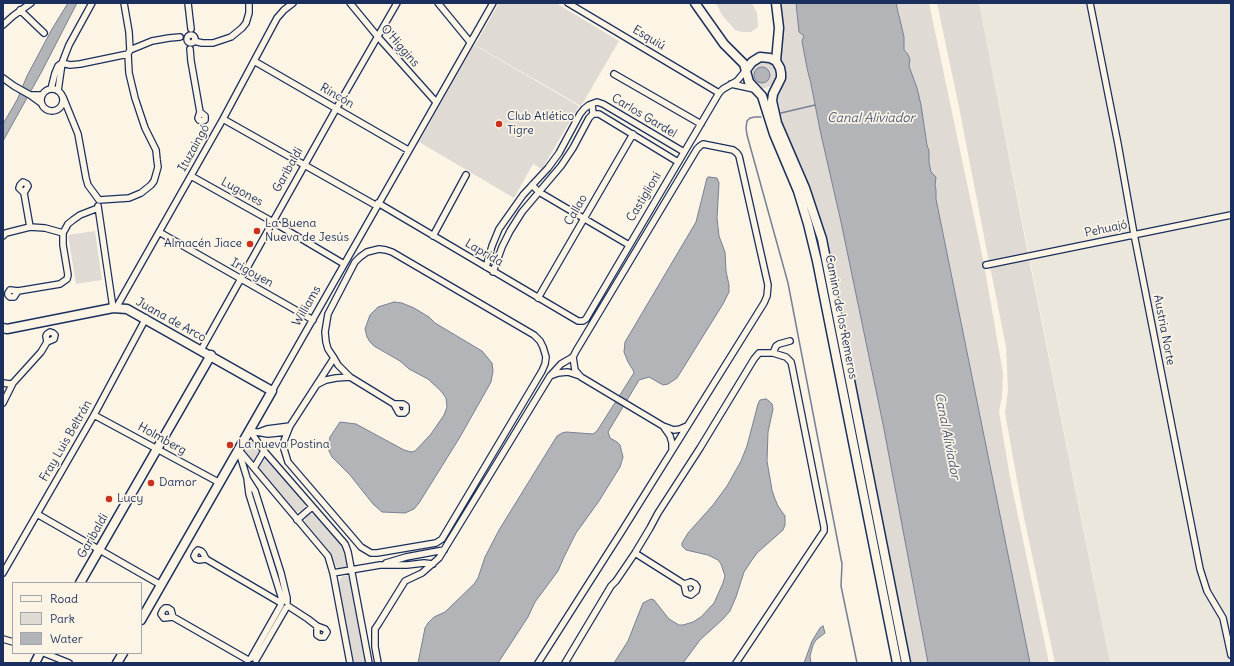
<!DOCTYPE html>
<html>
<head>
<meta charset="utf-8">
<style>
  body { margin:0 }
  #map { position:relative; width:1234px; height:666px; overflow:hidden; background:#fcf5e5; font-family:Delius,sans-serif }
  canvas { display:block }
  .frame { position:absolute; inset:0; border:4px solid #1b2f5e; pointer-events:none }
  .legend { position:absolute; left:12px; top:582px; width:130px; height:72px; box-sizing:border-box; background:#fcf5e5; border:1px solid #a2a6af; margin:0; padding:5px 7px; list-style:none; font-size:12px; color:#1b2f5e }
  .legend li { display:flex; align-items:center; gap:8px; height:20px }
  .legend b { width:20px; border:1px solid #a2a6af }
</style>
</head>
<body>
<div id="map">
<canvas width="1234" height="666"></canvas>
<div class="frame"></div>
<ul class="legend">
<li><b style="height:5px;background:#fcf5e5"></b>Road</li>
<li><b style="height:11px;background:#dfdbd4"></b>Park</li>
<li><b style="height:11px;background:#b2b4b8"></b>Water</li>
</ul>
</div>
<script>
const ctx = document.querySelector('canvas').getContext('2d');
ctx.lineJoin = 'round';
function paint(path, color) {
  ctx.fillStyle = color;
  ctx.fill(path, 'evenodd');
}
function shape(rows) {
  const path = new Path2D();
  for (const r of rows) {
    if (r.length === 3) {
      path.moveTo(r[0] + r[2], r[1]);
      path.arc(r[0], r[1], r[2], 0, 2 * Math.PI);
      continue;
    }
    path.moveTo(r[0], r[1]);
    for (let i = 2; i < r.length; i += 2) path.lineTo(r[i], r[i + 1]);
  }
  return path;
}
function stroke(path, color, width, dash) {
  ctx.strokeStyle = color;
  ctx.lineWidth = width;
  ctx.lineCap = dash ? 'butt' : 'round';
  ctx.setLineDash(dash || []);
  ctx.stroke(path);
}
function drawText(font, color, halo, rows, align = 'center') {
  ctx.font = font + ' Delius,sans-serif';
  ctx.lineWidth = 3.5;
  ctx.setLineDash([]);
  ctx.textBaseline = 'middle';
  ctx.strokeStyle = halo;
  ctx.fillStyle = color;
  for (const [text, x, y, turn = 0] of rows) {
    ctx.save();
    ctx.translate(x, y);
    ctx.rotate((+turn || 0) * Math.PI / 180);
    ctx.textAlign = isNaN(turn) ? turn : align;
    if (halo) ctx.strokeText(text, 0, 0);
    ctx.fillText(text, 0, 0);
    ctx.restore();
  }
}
paint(shape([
  [979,3,1231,3,1231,663,1110,663]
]), '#ece7dc');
paint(shape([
  [499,3,556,3,619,41,581,106,475,45],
  [716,3,752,3,757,13,758,27,751,32,742,32,735,30,722,15],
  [779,3,796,3,799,32,804,36,802,41,807,68,811,84,820,130,841,222,883,424,928,663,909,663,845,341,829,250,811,190,801,164,784,133,774,100,781,86,779,60],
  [896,3,929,3,984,264,1003,373,1002,397,999,412,1011,483,1049,663,1030,663,936,199,936,194,935,185,935,175,931,172,929,162,929,151,909,66,910,59,904,50,899,11],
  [937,3,979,3,1028,254,989,262,959,107],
  [474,45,579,106,542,169,533,164,514,198,419,142],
  [763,75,13],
  [95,231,102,280,76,284,68,235],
  [1029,259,1110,663,1055,663,1022,508,1005,413,1008,390,1006,347,990,266],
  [251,441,260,451,260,454,254,461,252,460,245,451],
  [263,458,267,458,305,502,305,506,302,511,297,512,294,511,259,469,259,465],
  [309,514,313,514,317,517,344,548,346,551,348,564,345,568,340,569,337,568,330,552,307,524,305,522,305,518],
  [343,576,347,576,351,580,366,663,354,663,339,584,340,579]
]), '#dfdbd4');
const water = shape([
  [68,3,77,3,42,71,3,141,3,124,17,100,27,76,52,29,68,3],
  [796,3,896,3,904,37,904,50,907,53,910,59,909,66,917,88,921,105,927,145,929,151,929,162,931,172,936,177,935,185,936,190,936,199,1030,663,928,663,883,424,841,222,820,130,811,84,807,68,802,41,804,36,799,32,796,3],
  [762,75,8],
  [709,177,717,178,719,183,717,218,719,236,725,252,726,271,729,285,729,292,723,304,677,378,668,384,663,385,649,377,639,380,608,432,610,438,617,442,620,445,623,457,620,467,599,501,576,533,564,557,558,571,535,602,528,617,498,663,418,663,425,628,428,623,434,617,445,612,474,584,478,578,485,557,499,530,557,436,562,433,566,432,593,434,597,431,632,376,634,373,633,370,628,362,624,352,625,342,696,222,707,178,709,177],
  [394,302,402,303,414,308,429,317,435,323,482,351,492,363,493,371,491,382,460,437,419,503,414,509,405,513,382,512,373,504,350,475,332,457,329,451,329,443,330,437,340,422,356,424,404,450,411,452,415,451,431,434,444,415,447,407,446,398,441,391,428,379,409,369,400,361,374,346,370,342,367,337,365,329,370,315,378,307,394,302],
  [766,399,769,401,772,404,773,409,768,432,767,461,772,490,775,499,778,506,785,516,785,525,783,530,757,553,752,560,744,572,736,597,730,611,723,619,700,640,683,663,614,663,628,641,639,613,643,603,651,599,654,600,669,619,679,625,683,625,693,622,701,617,714,603,723,583,725,576,721,564,718,560,708,555,686,550,682,546,682,543,688,533,713,505,727,486,741,461,747,446,758,404,760,400,766,399],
  [823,626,825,633,816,640,813,645,810,656,811,663,804,663,812,641,820,628,823,626]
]);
paint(water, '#b2b4b8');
stroke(water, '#767f94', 1);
stroke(shape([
  [781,113,815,105],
  [761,117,755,117,750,118,747,121,746,128,747,135,788,283,842,564,841,586,857,663]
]), '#767f94', 1.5);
const street = shape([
  [92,3,69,45,62,63,70,65,80,64,128,54],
  [124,3,129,32,130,50],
  [188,3,191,29],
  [350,3,378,37,436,102],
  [438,3,470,42],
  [568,3,719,93],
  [1090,3,1118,144,1134,234,1200,569,1207,591,1223,618,1231,655],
  [20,10,44,33],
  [3,25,13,16,31,3],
  [191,39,4],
  [194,41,202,43,213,43,231,37,242,28,246,23,249,13,249,3],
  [190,49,191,61,200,112,198,118,199,120,203,121,205,120,205,116,200,112],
  [254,61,408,150],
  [614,74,701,124],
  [3,78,14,86,30,95],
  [731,84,754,89],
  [52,100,11],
  [51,89,55,73,58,66,62,63,58,91],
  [63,97,78,134,86,178,88,185,99,200,129,198,141,193,151,185,154,181,158,167,157,160,156,150,145,128,135,98,129,73,128,54,130,50,152,41,169,38,180,37],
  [41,103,30,95,42,95],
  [593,114,599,114,678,162],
  [223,119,377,206],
  [191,176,273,222,344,264],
  [532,185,539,192,629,245],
  [24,193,28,186,27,184,23,182,20,185,19,188,24,193,30,227],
  [378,203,578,321,583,321,586,319,719,93,723,89,737,81,746,70],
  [98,206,113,308],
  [159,232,313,320],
  [3,236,6,233,30,227,45,228,63,233],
  [433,236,466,175],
  [379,249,386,250,392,252,534,335,540,341,543,347,546,357,545,364,542,371,442,539,436,543,377,553,371,553,361,547,288,462,284,449,284,441,290,426,334,358,328,349,326,342,325,332,328,314,355,262,360,257,367,252,379,249],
  [986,265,1231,215],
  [486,267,492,246,499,229,523,195,548,168,559,153,580,114,584,109,589,105,597,102,603,104,684,152],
  [493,272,502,247,510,231,522,212,561,166,573,148,589,118,593,114,592,104],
  [18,291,14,297,10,297,8,295,8,293,10,290,18,291,60,284,67,279,68,275,63,245,63,233,68,224,73,220,80,215,98,208],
  [538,298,633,134],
  [116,308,223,119,277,18,284,10,293,3],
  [201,350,336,109,397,3],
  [773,353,776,346,779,344,790,341],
  [573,357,561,364,550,376,558,373,568,372,580,376],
  [334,358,338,365,350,377],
  [3,383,10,384,13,383,41,352,47,342,46,336,47,334,50,332,53,333,55,335,54,339,47,342],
  [318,384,326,380,336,378,350,377,394,404,399,413,404,413,406,411,406,406,403,404,394,404],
  [272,391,493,3],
  [3,403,13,383],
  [94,415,220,483],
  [250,431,264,451,345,544,348,552,369,663],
  [250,431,268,434,287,432],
  [259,432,267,429,290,426],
  [672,448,672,443,670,436,663,426,674,430,680,429,687,426],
  [239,450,328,556,333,573,350,663],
  [239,452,247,478,249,494,281,596,282,602],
  [254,468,264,451],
  [248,480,255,491,281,573,287,598,287,602],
  [37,514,161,585],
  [297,520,312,507],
  [635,553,684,584],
  [206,559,199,560,196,559,194,556,196,552,198,550,201,551,203,553,206,559,281,603],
  [386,563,406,557,444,550],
  [3,573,94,415,146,318],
  [333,573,380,565,407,565,424,563,433,564],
  [691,582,695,584,697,587,696,591,691,595,686,593,684,584,691,582],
  [288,606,308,619,317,626,325,629,327,632,324,637,320,637,317,635,317,626],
  [173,617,171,610,168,608,165,608,163,610,161,614,164,618,173,617,248,660],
  [3,639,13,642],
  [44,653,69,663],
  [251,658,281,605],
  [256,660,286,608],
  [378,663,375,647,375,629,379,623,405,581,422,573,439,558,550,376],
  [538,663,622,531,764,303,767,296,768,285,739,156,737,153,733,150,703,144,700,146,697,149,576,351,573,357,575,370,581,377,663,426],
  [565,663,611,586,616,581,635,553,650,528,658,513,700,448,754,359,759,353,773,353,786,357,791,362,792,366,824,527,824,531,736,663]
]);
const secondary = shape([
  [695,3,724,44,744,64,749,82,762,96,774,134,798,191,808,224,817,261,897,663],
  [776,3,779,28,776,61,780,68,781,73,781,78,773,94,772,101,777,123,805,188,822,239,906,663],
  [746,70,752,62,760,57,770,58,776,61],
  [3,328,7,329,113,308,127,309,272,391,141,620],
  [80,583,211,355],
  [35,663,40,653],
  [117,663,123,653]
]);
stroke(street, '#1b2f5e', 8);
stroke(secondary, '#1b2f5e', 11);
stroke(street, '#fcf5e5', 5.5);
stroke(secondary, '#fcf5e5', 8);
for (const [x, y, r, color] of [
  [499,124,4,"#c8321e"],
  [257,231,4,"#c8321e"],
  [250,244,4,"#c8321e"],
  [230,445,4,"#c8321e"],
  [151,483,4,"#c8321e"],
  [109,499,4,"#c8321e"]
]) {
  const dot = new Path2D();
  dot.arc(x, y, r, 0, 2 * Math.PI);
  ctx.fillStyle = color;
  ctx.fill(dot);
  stroke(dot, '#fcf5e5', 1.5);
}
drawText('12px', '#1b2f5e', '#fcf5e5', [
  ["Esquiú",649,38,31],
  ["O'Higgins",400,46,49],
  ["Rincón",337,96,30],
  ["Carlos Gardel",644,116,31],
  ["Ituzaingó",194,148,-61],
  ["Garibaldi",288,170,-61],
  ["Lugones",242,192,29],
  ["Castiglioni",644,197,-59],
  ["Callao",576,210,-60],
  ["Pehuajó",1106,229,-12],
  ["Laprida",484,253,30],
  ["Irigoyen",252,273,29],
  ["Williams",307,306,-60],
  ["Camino de los Remeros",841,317,79],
  ["Juana de Arco",171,320,29],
  ["Austria Norte",1164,330,79],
  ["Holmberg",162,439,29],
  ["Fray Luis Beltrán",66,441,-60],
  ["Garibaldi",93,536,-60]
]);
drawText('12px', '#1b2f5e', '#fcf5e5', [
  ["Club Atlético",507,117],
  ["Tigre",507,131],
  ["La Buena",265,224],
  ["Nueva de Jesús",265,238],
  ["Almacén Jiace",242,244,"right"],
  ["La nueva Postina",238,445],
  ["Damor",159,483],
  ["Lucy",117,499]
], 'left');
drawText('italic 13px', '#485779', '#fcf5e5', [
  ["Canal Aliviador",871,118],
  ["Canal Aliviador",947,436,79]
]);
</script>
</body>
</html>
